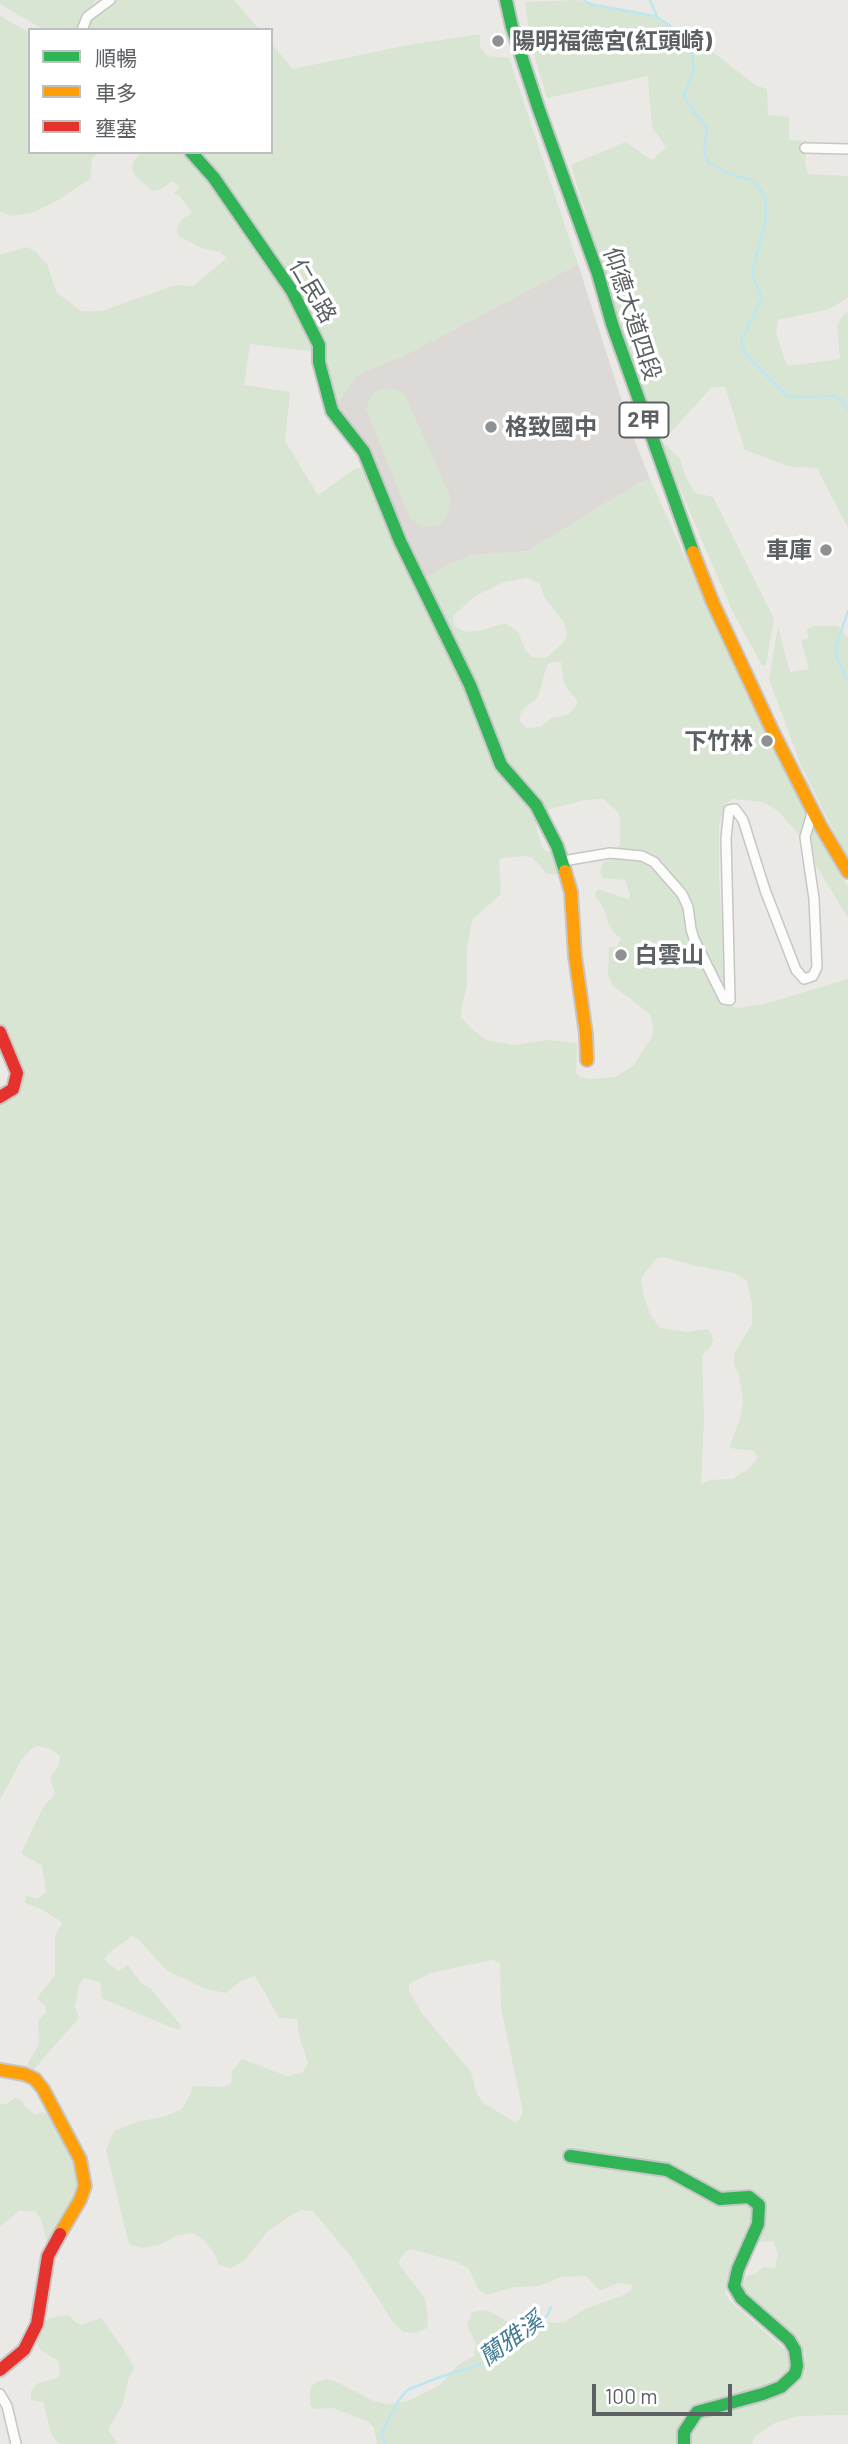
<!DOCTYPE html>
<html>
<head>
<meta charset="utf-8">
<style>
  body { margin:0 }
  #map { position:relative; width:848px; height:2444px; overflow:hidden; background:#ebe9e6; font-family:Barlow,"Noto Sans TC",sans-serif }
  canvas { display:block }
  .legend { position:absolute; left:28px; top:28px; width:245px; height:126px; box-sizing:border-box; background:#fff; border:2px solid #bebfc1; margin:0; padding:9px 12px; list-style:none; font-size:21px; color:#5c6063 }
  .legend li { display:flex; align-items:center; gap:14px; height:35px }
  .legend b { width:35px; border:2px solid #bebfc1 }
  .scale { position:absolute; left:592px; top:2384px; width:140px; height:32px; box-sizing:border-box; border:4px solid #5c6063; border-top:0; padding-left:9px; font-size:21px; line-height:24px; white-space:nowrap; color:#5c6063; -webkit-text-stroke:5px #fff; paint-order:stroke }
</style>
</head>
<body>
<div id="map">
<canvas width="848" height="2444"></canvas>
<ul class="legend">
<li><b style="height:9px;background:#30b455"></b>順暢</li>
<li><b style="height:9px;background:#ff9f0a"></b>車多</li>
<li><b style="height:9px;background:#e5322d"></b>壅塞</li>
</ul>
<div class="scale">100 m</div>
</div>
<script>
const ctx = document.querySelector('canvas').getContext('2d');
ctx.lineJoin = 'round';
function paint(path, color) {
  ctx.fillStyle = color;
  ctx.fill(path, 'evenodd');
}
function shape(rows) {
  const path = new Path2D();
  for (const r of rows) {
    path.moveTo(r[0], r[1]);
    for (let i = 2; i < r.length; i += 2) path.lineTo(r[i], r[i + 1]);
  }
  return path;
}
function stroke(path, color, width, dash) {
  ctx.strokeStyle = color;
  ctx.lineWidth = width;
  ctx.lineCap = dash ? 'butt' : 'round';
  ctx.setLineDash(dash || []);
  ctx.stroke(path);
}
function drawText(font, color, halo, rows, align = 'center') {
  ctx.font = font + ' Barlow,"Noto Sans TC",sans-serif';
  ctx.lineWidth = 7;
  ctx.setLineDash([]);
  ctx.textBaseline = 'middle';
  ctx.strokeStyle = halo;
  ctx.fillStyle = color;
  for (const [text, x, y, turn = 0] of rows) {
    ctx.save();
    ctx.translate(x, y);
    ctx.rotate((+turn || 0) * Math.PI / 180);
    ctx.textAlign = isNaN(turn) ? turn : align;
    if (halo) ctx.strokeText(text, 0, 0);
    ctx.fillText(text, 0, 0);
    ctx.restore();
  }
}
paint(shape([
  [578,264,634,439,650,479,634,486,528,551,474,555,450,564,425,578,387,493,345,415,337,404,357,375,409,353]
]), '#dcd9d6');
paint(shape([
  [0,0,96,0,82,17,76,30,44,30,0,4],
  [117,0,234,0,260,30,87,30,91,19],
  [577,0,652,14,717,55,755,85,767,89,768,115,789,117,789,140,807,141,805,162,808,174,848,176,848,297,830,309,778,320,776,334,787,366,840,359,837,327,842,316,848,311,848,528,817,468,791,467,745,450,725,387,712,387,670,433,652,429,571,165,625,142,652,160,666,147,652,127,648,76,547,98,530,41,525,2],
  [0,16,30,33,30,152,98,152,92,159,90,179,55,202,31,213,11,216,0,211],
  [480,34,480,47,487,56,509,58,578,264,409,353,358,375,337,404,326,408,316,352,250,344,244,385,290,392,285,441,318,495,356,468,366,467,387,493,425,577,450,564,474,555,528,551,634,486,650,479,747,695,848,887,848,918,813,860,803,839,778,811,763,802,733,799,725,804,719,827,719,874,726,1005,738,1008,768,1003,848,979,848,2415,798,2416,775,2423,755,2436,752,2444,377,2444,374,2427,367,2421,333,2408,315,2409,310,2405,310,2388,316,2382,326,2379,337,2382,374,2401,388,2404,405,2402,439,2386,458,2365,474,2356,476,2344,467,2325,472,2312,487,2310,519,2328,531,2329,547,2322,563,2323,587,2308,621,2296,631,2291,632,2285,618,2283,600,2291,586,2276,561,2277,539,2286,514,2287,487,2295,478,2289,469,2269,454,2261,411,2249,405,2252,398,2263,425,2299,428,2318,427,2328,417,2333,403,2332,392,2321,352,2258,313,2211,301,2210,288,2217,268,2231,244,2261,231,2268,219,2265,216,2256,203,2239,192,2233,178,2235,159,2245,141,2248,129,2244,106,2150,114,2131,140,2121,164,2117,182,2109,190,2095,193,2086,222,2087,231,2084,232,2071,242,2059,287,2076,303,2072,308,2063,299,2035,297,2019,279,2018,255,1976,241,1981,226,1993,206,1989,166,1970,140,1941,132,1936,111,1951,104,1959,118,1971,128,1965,141,1983,151,1989,182,2027,178,2030,115,2004,102,1998,100,1982,84,1978,79,1985,75,2007,79,2018,33,2070,25,2068,39,2044,38,2020,46,2013,45,2006,37,1998,55,1975,55,1937,62,1922,41,1909,25,1903,26,1896,38,1899,46,1892,42,1865,21,1854,43,1807,55,1794,50,1778,59,1764,60,1756,51,1749,37,1746,30,1750,21,1760,0,1800,0,1098,17,1089,0,1028,0,255,27,247,35,251,47,264,57,293,81,311,102,311,175,285,193,286,227,258,220,252,201,248,179,236,177,229,182,219,192,213,179,195,173,194,180,187,172,181,161,189,152,191,135,175,132,169,133,162,141,152,271,152,271,43,293,69,408,45],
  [527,578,540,584,544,597,564,622,567,635,564,642,546,658,533,657,526,651,518,632,505,623,483,630,465,632,454,625,453,616,475,596,504,582],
  [553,662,561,662,564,684,578,702,574,709,567,715,551,718,540,727,526,728,520,721,520,715,523,709,538,697,547,665],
  [603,799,617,811,620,817,620,844,615,852,603,863,600,872,603,878,625,880,630,895,628,899,598,889,596,891,595,895,604,909,609,925,615,934,621,938,617,947,609,947,608,975,613,986,650,1014,653,1025,652,1037,634,1065,616,1077,591,1079,580,1077,576,1073,577,1043,549,1040,513,1045,486,1040,471,1028,461,1017,462,1005,467,986,467,949,472,920,501,894,499,860,502,858,525,856,533,858,547,874,554,875,563,870,556,853,544,850,541,843,536,827,539,820,550,809,585,800],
  [664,1257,696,1266,734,1273,747,1281,752,1304,752,1324,734,1354,734,1364,739,1375,743,1402,740,1419,729,1448,754,1451,758,1458,747,1470,732,1479,710,1480,701,1484,704,1419,702,1356,711,1346,713,1341,711,1332,707,1329,687,1332,660,1328,650,1314,644,1297,641,1280,644,1274,657,1258],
  [492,1960,500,1963,501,2008,523,2112,520,2119,515,2122,483,2103,476,2092,471,2072,421,2012,409,1990,409,1984,430,1973],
  [773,2241,778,2253,775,2268,763,2267,755,2274,746,2276,741,2287,746,2300,766,2314,800,2344,805,2355,803,2369,799,2377,791,2355,731,2302,725,2294,727,2279,743,2244],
  [380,389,393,389,404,393,451,498,448,514,440,524,423,528,410,518,366,409,371,396],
  [663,442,680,459,685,475,695,493,713,497,774,619,766,664,762,666,732,610,661,445],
  [813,626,838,626,848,638,848,860,800,763,769,679,778,627,790,672,809,669,801,640,808,639,807,629],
  [15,2098,21,2100,25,2107,36,2115,42,2112,47,2114,73,2157,81,2187,48,2246,41,2219,35,2211,19,2211,0,2227,0,2104,7,2104],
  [60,2316,70,2316,75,2322,82,2325,101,2318,123,2348,134,2368,128,2380,123,2403,108,2430,118,2444,59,2444,52,2436,43,2402,31,2400,31,2391,38,2383,58,2378,60,2371,58,2361,42,2351,37,2344,36,2338,42,2325,48,2319]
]), '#d8e5d3');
stroke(shape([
  [584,0,591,5,655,16],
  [650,0,657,17,678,31,691,50,694,69,684,95,690,106,707,129,704,152,709,163,729,174,754,181,766,198,766,218,752,274,762,298,741,341,746,355,788,397,836,396,842,400,848,410],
  [848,611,835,649,838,661,848,681],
  [385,2444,382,2432,399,2400,407,2390,437,2378,481,2364,496,2354,518,2333,547,2316,551,2307]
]), '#bee6f1', 2.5);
const street = shape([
  [82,30,87,17,110,0],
  [805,148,848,149],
  [563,861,610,853,642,856,654,862,682,894,688,907,691,929,694,939,724,999,730,1000,726,838,729,810,735,809,743,820,765,890,796,970,804,979,813,976,817,967,814,899,805,837,813,810],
  [0,2394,7,2406,16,2444]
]);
const fast = shape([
  [506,0,512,27,538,107,598,274,612,324,693,552],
  [191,152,214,178,292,291,319,345,319,362,332,411,364,452,400,541,470,685,501,765,536,805,557,846,565,871],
  [570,2156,667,2170,720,2199,749,2197,759,2205,758,2224,738,2269,734,2286,741,2298,789,2340,795,2350,797,2366,795,2374,781,2387,763,2394,697,2412,684,2432,684,2444]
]);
const slow = shape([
  [693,552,713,603,773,732,820,825,848,872],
  [565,871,571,892,575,956,586,1034,587,1060],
  [0,2070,24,2074,35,2079,43,2089,80,2159,85,2186,80,2200,60,2234]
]);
const jam = shape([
  [0,1032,17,1073,13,1089,0,1097],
  [0,2370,24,2350,37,2324,48,2256,60,2234]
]);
stroke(street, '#c5c6c5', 12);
stroke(fast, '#c5c6c5', 16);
stroke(slow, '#c5c6c5', 16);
stroke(jam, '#c5c6c5', 16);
stroke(street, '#fcfcfb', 9);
stroke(fast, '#30b455', 12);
stroke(slow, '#ff9f0a', 12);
stroke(jam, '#e5322d', 12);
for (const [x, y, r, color] of [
  [498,41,7,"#8e9091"],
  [491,427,7,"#8e9091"],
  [826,550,7,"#8e9091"],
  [767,741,7,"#8e9091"],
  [621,955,7,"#8e9091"]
]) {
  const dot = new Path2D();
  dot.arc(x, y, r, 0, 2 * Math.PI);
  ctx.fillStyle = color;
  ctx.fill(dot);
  stroke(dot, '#fff', 2.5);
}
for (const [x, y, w] of [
  [644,420,49]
]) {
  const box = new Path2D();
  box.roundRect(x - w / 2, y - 17.5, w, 35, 5);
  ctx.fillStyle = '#fff';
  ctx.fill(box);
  stroke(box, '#5c6063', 2);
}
drawText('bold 21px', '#5c6063', null, [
  ["2甲",644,420]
]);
drawText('bold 23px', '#5c6063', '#fff', [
  ["陽明福德宮(紅頭崎)",512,41],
  ["格致國中",505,427],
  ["車庫",812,550,"right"],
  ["下竹林",753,741,"right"],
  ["白雲山",635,955]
], 'left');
drawText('23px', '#5c6063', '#fff', [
  ["仁民路",313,291,60],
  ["仰德大道四段",632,314,72]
]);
drawText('italic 24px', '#437c95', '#fff', [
  ["蘭雅溪",511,2339,-36]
]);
</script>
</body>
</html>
